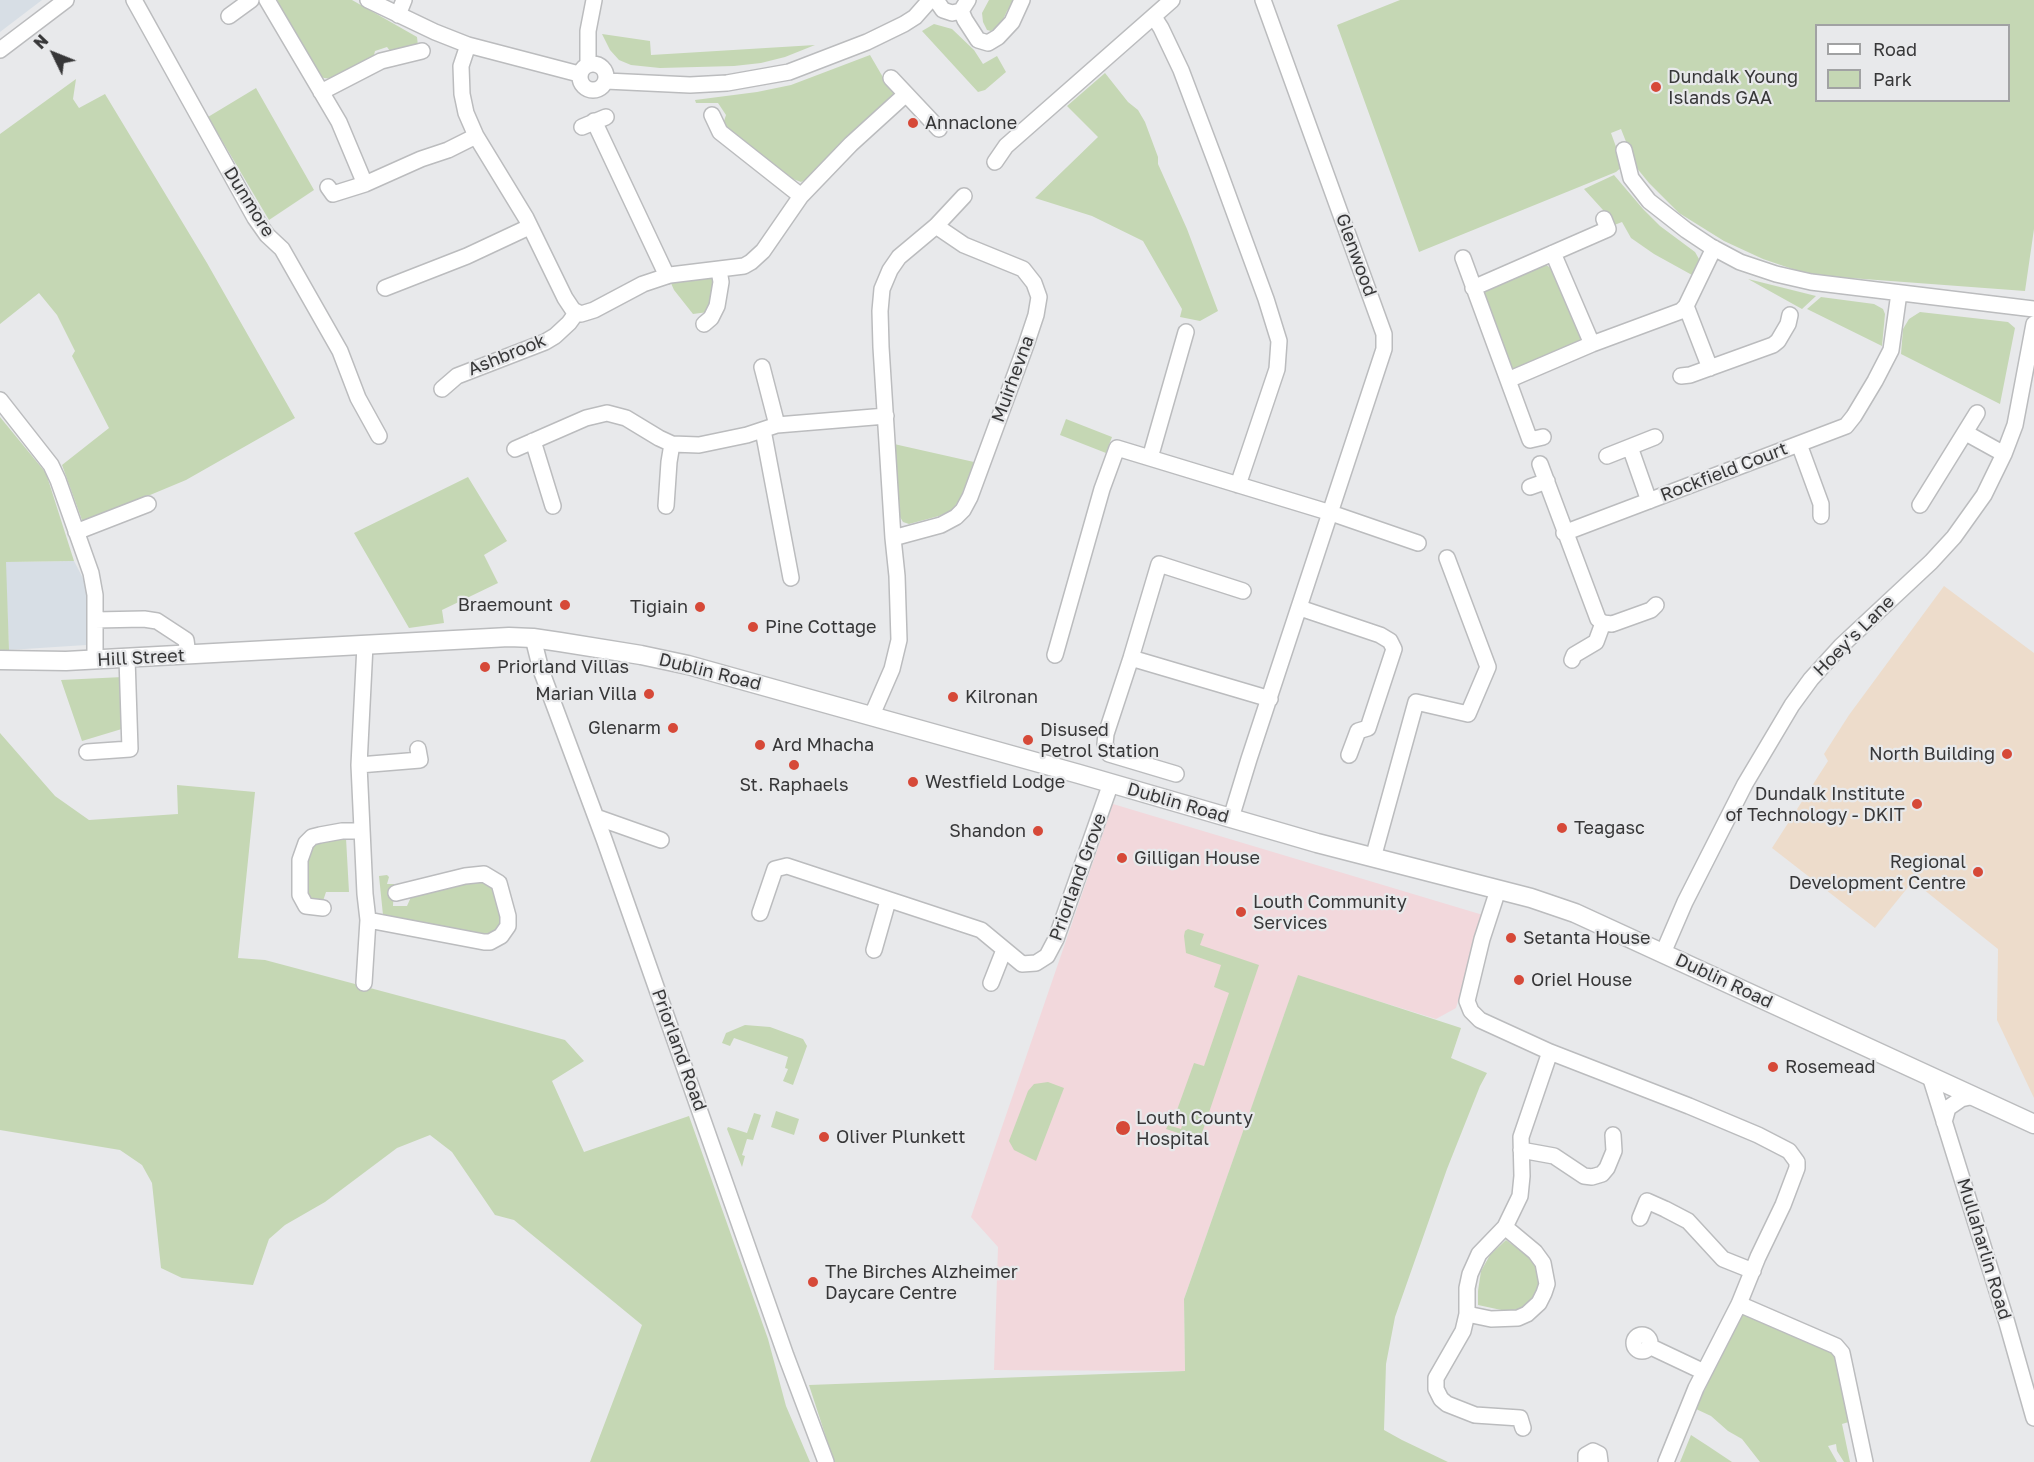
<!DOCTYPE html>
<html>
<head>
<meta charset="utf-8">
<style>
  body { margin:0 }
  #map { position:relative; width:2034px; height:1462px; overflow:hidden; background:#e8e9eb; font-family:"Golos Text",sans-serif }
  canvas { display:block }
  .legend { position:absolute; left:1815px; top:24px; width:195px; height:78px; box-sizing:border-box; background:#e8e9eb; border:2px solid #a1a2a3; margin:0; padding:8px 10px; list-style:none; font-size:18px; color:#373738 }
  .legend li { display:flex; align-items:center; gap:12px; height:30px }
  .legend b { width:30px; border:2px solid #a1a2a3 }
  .north { position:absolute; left:24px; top:24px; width:60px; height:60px; -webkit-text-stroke:4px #e8e9eb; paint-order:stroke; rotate:313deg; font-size:16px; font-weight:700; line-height:24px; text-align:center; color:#373738 }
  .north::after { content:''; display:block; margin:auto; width:21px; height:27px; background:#373738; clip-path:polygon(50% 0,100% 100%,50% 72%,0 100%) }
</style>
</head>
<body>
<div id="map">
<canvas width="2034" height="1462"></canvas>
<ul class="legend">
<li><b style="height:8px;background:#fff"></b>Road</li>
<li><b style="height:16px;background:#c5d7b4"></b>Park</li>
</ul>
<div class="north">N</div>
</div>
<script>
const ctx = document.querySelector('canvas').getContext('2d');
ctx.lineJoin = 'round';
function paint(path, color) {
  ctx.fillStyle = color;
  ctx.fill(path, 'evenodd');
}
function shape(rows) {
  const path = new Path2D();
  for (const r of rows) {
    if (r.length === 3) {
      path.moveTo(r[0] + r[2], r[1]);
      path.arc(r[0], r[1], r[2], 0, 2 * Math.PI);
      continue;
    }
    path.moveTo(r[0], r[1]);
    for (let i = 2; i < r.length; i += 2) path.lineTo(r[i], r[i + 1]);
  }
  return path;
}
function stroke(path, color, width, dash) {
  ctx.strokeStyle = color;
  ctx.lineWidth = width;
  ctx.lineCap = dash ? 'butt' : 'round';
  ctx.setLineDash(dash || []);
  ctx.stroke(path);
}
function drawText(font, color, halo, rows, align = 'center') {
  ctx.font = font + ' "Golos Text",sans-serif';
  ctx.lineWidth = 4.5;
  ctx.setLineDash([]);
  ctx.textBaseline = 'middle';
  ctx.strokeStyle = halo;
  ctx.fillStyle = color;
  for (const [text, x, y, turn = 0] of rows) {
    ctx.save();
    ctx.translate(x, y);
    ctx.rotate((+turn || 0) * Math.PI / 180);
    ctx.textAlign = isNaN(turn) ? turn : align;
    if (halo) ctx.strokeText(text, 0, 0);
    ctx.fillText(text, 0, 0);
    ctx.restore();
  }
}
paint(shape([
  [0,0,42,0,0,32],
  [74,561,87,586,86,645,9,650,5,562]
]), '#d7dee5');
paint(shape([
  [1944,586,2034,653,2034,1098,1997,1020,1998,949,1913,881,1875,928,1772,848,1828,761,1824,754,1849,715]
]), '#eddccb');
paint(shape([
  [1113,804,1483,915,1456,1008,1436,1019,1298,976,1184,1299,1185,1371,994,1370,998,1247,971,1217]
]), '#f2d8dc');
paint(shape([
  [278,0,352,0,417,37,418,46,395,51,390,51,387,47,375,51,373,59,332,79,324,78,318,75,275,2],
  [989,0,1016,0,1007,11,1001,24,991,31,987,30,983,22,982,13],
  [1400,0,2034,0,2034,229,2025,291,1810,275,1763,259,1724,241,1679,213,1649,183,1636,167,1621,129,1611,133,1623,166,1616,172,1419,252,1337,25],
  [1816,26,2008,26,2008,100,1816,100],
  [934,24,952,29,974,50,983,64,997,56,1006,72,985,90,978,92,922,31],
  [602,34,650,41,651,55,815,45,785,57,761,63,734,66,660,68,631,65,619,60,610,50],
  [870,55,884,79,893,90,894,93,892,97,805,180,801,182,793,179,731,135,723,124,726,115,718,103,696,103,695,100,757,92,791,85],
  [1105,73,1128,102,1138,110,1145,122,1158,157,1158,164,1187,229,1218,311,1200,321,1180,317,1182,309,1143,241,1092,216,1035,198,1098,137,1067,106],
  [76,79,73,99,79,108,105,94,207,263,295,418,186,480,83,523,62,465,109,428,72,356,75,351,57,315,39,293,0,324,0,134],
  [256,88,314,190,269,220,208,117],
  [1614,175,1643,209,1660,226,1695,252,1699,259,1692,275,1654,254,1631,238,1622,222,1612,226,1603,210,1584,189],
  [1545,264,1552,269,1582,337,1581,341,1519,369,1513,369,1510,367,1483,294,1486,289],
  [712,277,716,284,708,312,693,314,674,290,670,281],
  [1748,279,1816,296,1802,309],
  [1821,297,1874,304,1883,309,1885,314,1882,346,1807,309],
  [1920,312,2008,322,2015,328,2000,404,1901,354,1903,329,1909,319],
  [0,417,46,473,74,561,6,562,9,650,0,651],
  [1066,419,1112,437,1106,453,1060,435],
  [894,444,974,462,960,499,952,510,939,516,909,524,903,522,900,517],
  [468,477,507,541,484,555,498,583,442,610,444,623,409,628,354,533],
  [123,677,125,728,82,741,61,680],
  [0,733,55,796,89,820,178,814,177,785,255,792,238,958,265,960,565,1040,584,1061,552,1081,584,1152,689,1116,768,1339,786,1406,810,1462,590,1462,642,1325,514,1220,495,1215,452,1152,430,1135,397,1148,325,1202,285,1225,269,1239,253,1285,182,1278,161,1268,152,1183,142,1165,120,1150,0,1130],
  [346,838,349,892,326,892,323,901,310,901,305,888,308,853,315,842],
  [387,875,389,877,387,884,394,884,393,906,407,906,411,897,480,878,493,882,506,921,497,933,483,936,383,915,379,876],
  [1188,929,1204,934,1200,945,1259,965,1201,1136,1186,1131,1184,1135,1166,1129,1168,1125,1181,1129,1186,1114,1177,1110,1194,1063,1204,1066,1229,993,1214,987,1221,965,1186,953,1184,936,1185,931],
  [1298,975,1461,1028,1451,1058,1487,1073,1480,1086,1447,1169,1395,1317,1386,1364,1384,1430,1402,1440,1448,1462,834,1462,809,1385,1185,1371,1184,1299],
  [745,1025,770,1027,803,1039,807,1046,793,1085,783,1081,788,1069,785,1068,788,1057,734,1038,730,1046,722,1043,726,1033],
  [1048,1082,1064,1088,1036,1161,1014,1150,1009,1141,1028,1091,1034,1084],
  [776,1111,799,1119,794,1135,771,1127],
  [754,1113,761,1115,753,1140,747,1139,742,1155,745,1156,742,1167,727,1129,728,1127,747,1133],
  [1506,1240,1532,1259,1539,1273,1540,1283,1535,1294,1529,1303,1519,1309,1506,1311,1478,1305,1478,1291,1481,1271,1490,1255],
  [1740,1313,1834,1350,1852,1421,1842,1424,1850,1462,1844,1462,1837,1451,1836,1444,1828,1446,1837,1462,1760,1462,1742,1439,1728,1431,1711,1416,1696,1409],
  [1691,1435,1708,1446,1732,1462,1680,1462]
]), '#c5d7b4');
const minor = shape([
  [134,0,255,218,267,235,282,249,340,351,358,398,379,436],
  [267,0,339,122,365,184,421,159,448,150,476,136],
  [368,0,435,32,468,45,579,74],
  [936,0,943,10,952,13,961,11,968,0],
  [961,11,965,20,978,40,988,43,998,37,1012,22,1022,0],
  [398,15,404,0],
  [229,16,251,0],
  [1154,17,1161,28,1181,70,1218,168,1266,299,1279,341,1277,369,1238,485],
  [468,45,461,66,462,94,466,113,476,136,526,218,565,298,573,310,577,312],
  [0,50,66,0],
  [593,77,13],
  [588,65,588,31,594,0],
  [891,78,939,129],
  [606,81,690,85,727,83,789,72,867,42,904,24,915,17,930,0],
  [321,92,381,61,422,51],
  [712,115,720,132,801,196],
  [594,121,667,276],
  [582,127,606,117],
  [1624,150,1631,178,1649,201,1686,230,1710,246,1740,262,1776,274,1811,282,2034,309],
  [995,162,1006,146,1172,0],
  [328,187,333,194,365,184],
  [1553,253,1592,344],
  [1463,258,1530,440,1543,437],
  [385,288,467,256,529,227],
  [1473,288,1608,229,1604,219],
  [1686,306,1710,368],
  [577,312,581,314,594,310,643,284,670,275,744,266,751,262,763,251,801,196,851,144,906,94],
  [704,324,711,318,717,306,721,282,719,270],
  [1186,332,1150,458,1331,513,1418,543],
  [762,367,777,425],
  [1681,376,1690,375,1773,345,1778,341,1788,324,1790,315],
  [1508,380,1592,344,1681,311,1686,306,1714,248],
  [442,389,457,376,545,342,555,336,569,323,577,312],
  [0,400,51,465,58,480,91,573,95,595,95,660],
  [763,430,791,578],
  [1966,433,2004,454],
  [533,441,553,506],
  [1799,444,1821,504,1821,516],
  [1630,447,1649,501],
  [515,449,586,418,607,413,626,418,659,438,672,444],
  [1607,456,1655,437],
  [1540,464,1598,619,1603,623,1612,624,1651,610,1656,605],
  [1530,487,1547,481],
  [1920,505,1977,413],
  [666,506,669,462,672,444,699,445,747,435,777,425,886,416],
  [76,532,148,504],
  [1564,533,1846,426,1854,416,1875,381,1891,350,1899,293],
  [893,538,881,347,880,311,882,289,890,270,899,257,936,226,964,196],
  [1300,608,1380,635,1390,641,1394,649,1368,728,1358,731,1349,755],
  [95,620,144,619,157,621,186,640,188,655],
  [533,638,541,670,604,839,786,1356,826,1462],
  [1055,655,1102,489,1117,448,1150,458],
  [1131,658,1270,699],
  [1572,660,1574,655,1596,642,1603,623],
  [872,715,892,669,899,640,897,576,893,538,941,525,956,517,963,510,970,497,1026,345,1036,315,1039,297,1034,283,1023,269,964,245,936,226],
  [87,752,130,749,127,658],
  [359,765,420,760,418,749],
  [1176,774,1109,754,1105,744,1106,734,1131,658,1159,564,1243,591],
  [596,817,661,840],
  [1231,818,1249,759,1384,349,1384,334,1263,0],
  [1373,858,1416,702,1468,714,1488,667,1447,558],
  [1498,890,1482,939,1467,1001,1471,1011,1480,1020,1550,1052,1689,1106,1758,1135,1789,1151,1797,1162,1797,1168,1783,1205,1758,1257,1739,1304,1696,1388,1666,1462],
  [323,908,306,906,300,895,300,860,306,843,312,837,320,835,342,831,362,831],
  [760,913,775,869,787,866,981,930,1022,964,1036,963,1047,956,1056,939,1111,783],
  [368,920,484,942,490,942,501,936,508,926,508,916,499,883,484,874,465,876,396,893],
  [874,950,888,901],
  [1663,953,1685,902,1745,784,1792,705,1811,679,1841,646,1931,562,1954,537,1984,495,2004,454,2015,425,2034,324],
  [364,983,368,920,365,894,359,765,365,645],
  [991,983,1004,950],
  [1930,1076,2007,1323,2034,1418],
  [1944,1122,1948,1108,1961,1099,1974,1096],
  [1521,1150,1554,1156,1584,1176,1592,1177,1602,1174,1607,1168,1614,1151,1613,1135],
  [1640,1218,1647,1201,1665,1209,1688,1221,1723,1259,1753,1271],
  [1739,1304,1836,1346,1842,1353,1865,1462],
  [1467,1314,1491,1319,1518,1318,1527,1314,1539,1303,1544,1293,1547,1284,1543,1263,1535,1252,1505,1227],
  [1642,1343,8],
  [1649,1346,1704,1372],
  [1523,1428,1520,1418,1475,1415,1447,1404,1441,1399,1436,1389,1436,1378,1463,1331,1467,1314,1467,1288,1470,1274,1479,1254,1505,1227,1520,1196,1522,1176,1521,1137,1550,1052],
  [1586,1462,1586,1455,1593,1451,1599,1454,1600,1462]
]);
const major = shape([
  [0,660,66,661,509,637,533,638,560,642,641,655,688,665,1079,774,1317,843,1531,898,1575,913,2034,1124]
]);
stroke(minor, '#bbbcbe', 18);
stroke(major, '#bbbcbe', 21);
stroke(minor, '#fff', 15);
stroke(major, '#fff', 18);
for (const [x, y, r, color] of [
  [1656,87,6,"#d64938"],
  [913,123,6,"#d64938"],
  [565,605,6,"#d64938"],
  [700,607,6,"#d64938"],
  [753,627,6,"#d64938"],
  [485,667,6,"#d64938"],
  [649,694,6,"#d64938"],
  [953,697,6,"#d64938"],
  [673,728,6,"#d64938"],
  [1028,740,6,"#d64938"],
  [760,745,6,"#d64938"],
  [2007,754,6,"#d64938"],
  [794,765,6,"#d64938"],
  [913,782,6,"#d64938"],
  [1917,804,6,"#d64938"],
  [1562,828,6,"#d64938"],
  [1038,831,6,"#d64938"],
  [1122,858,6,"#d64938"],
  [1978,872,6,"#d64938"],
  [1241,912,6,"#d64938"],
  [1511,938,6,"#d64938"],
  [1519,980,6,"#d64938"],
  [1773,1067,6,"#d64938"],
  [1123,1128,8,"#d64938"],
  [824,1137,6,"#d64938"],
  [813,1282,6,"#d64938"]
]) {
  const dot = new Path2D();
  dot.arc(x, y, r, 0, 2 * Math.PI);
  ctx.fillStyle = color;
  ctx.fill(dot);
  stroke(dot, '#e8e9eb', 2);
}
drawText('18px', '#373738', '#e8e9eb', [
  ["Dundalk Young",1668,77],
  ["Islands GAA",1668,98],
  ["Annaclone",925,123],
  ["Braemount",553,605,"right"],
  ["Tigiain",688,607,"right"],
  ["Pine Cottage",765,627],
  ["Priorland Villas",497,667],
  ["Marian Villa",637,694,"right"],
  ["Kilronan",965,697],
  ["Glenarm",661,728,"right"],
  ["Disused",1040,730],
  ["Petrol Station",1040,751],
  ["Ard Mhacha",772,745],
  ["North Building",1995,754,"right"],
  ["Westfield Lodge",925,782],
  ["St. Raphaels",794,785,"center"],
  ["Dundalk Institute",1905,794,"right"],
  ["of Technology - DKIT",1905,815,"right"],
  ["Teagasc",1574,828],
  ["Shandon",1026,831,"right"],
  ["Gilligan House",1134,858],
  ["Regional",1966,862,"right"],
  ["Development Centre",1966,883,"right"],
  ["Louth Community",1253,902],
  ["Services",1253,923],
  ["Setanta House",1523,938],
  ["Oriel House",1531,980],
  ["Rosemead",1785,1067],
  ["Louth County",1136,1118],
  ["Hospital",1136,1139],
  ["Oliver Plunkett",836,1137],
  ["The Birches Alzheimer",825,1272],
  ["Daycare Centre",825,1293]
], 'left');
drawText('18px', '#373738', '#e8e9eb', [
  ["Dunmore",249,202,58],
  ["Glenwood",1356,255,70],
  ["Ashbrook",507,355,-22],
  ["Muirhevna",1013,379,-70],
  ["Rockfield Court",1724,472,-21],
  ["Hoey's Lane",1854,636,-45],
  ["Hill Street",141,658,-3],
  ["Dublin Road",710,672,14],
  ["Dublin Road",1178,803,16],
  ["Priorland Grove",1078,877,-70],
  ["Dublin Road",1724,981,25],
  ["Priorland Road",679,1050,70],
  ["Mullaharlin Road",1984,1249,73]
]);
</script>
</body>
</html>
